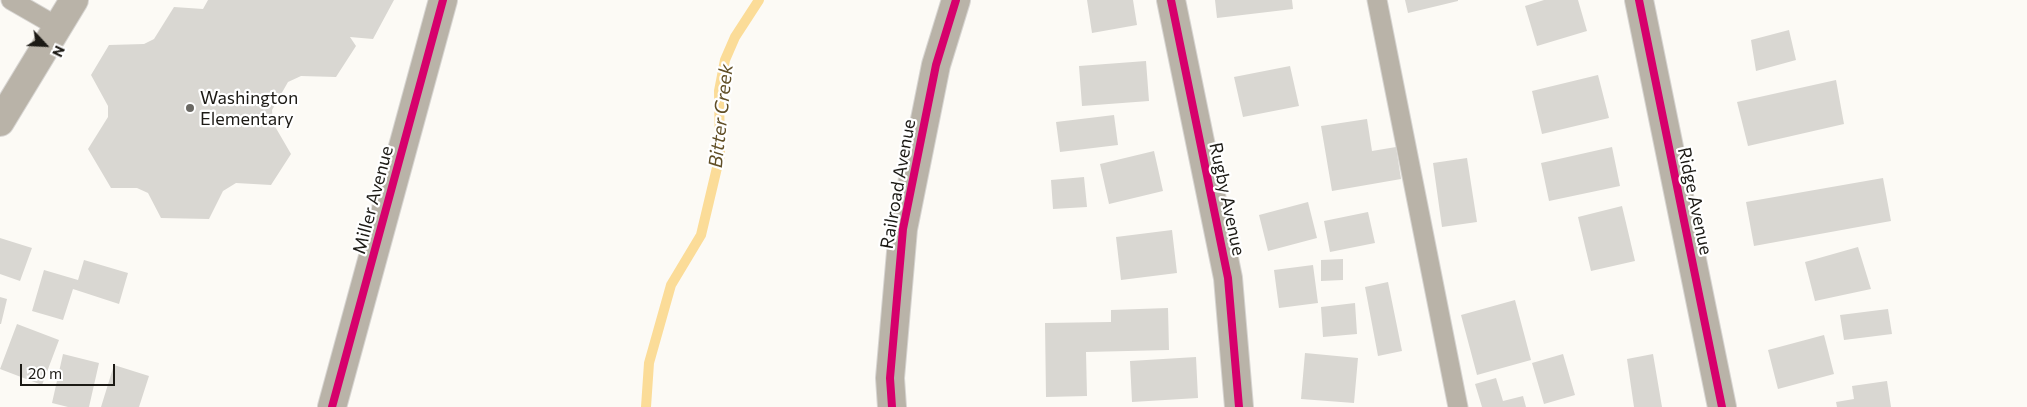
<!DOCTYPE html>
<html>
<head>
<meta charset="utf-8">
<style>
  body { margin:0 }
  #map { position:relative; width:2027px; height:407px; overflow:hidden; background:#fcfaf5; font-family:Commissioner,sans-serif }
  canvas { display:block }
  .north { position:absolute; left:20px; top:20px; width:50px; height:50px; -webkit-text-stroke:4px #fff; paint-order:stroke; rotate:115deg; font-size:14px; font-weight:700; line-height:20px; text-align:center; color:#1c1a15 }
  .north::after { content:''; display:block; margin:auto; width:18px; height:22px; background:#1c1a15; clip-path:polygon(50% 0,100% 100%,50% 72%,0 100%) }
  .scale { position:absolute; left:20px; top:364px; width:95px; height:22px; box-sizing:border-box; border:2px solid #1c1a15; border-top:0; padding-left:6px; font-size:15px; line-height:18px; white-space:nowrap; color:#1c1a15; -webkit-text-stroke:4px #fff; paint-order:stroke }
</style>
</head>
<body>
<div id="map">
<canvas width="2027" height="407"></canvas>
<div class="north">N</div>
<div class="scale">20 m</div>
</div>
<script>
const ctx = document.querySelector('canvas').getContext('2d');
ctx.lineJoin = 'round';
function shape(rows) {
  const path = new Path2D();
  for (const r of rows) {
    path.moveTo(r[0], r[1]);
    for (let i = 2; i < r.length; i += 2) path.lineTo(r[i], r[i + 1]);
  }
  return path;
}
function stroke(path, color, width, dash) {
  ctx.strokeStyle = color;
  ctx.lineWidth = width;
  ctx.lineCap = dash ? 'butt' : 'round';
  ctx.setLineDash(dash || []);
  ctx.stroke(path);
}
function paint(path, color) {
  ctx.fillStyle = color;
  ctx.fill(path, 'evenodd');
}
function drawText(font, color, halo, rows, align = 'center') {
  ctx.font = font + ' Commissioner,sans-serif';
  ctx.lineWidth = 4.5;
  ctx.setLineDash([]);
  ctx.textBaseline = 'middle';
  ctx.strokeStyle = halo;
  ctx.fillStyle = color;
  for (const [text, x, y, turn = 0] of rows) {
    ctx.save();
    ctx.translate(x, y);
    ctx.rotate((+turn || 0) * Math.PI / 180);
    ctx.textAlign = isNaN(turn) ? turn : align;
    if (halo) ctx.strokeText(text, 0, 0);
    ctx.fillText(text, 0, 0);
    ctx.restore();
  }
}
stroke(shape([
  [646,407,649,363,671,285,701,235,720,155,719,91,725,60,735,37,759,0]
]), '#fbdc98', 10);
paint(shape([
  [208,0,394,0,373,39,350,37,356,46,336,77,301,76,288,82,272,110,273,123,291,154,271,185,236,183,223,191,209,219,161,218,148,193,137,188,111,188,88,149,108,117,108,106,91,75,109,45,144,44,154,39,174,7,203,9],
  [1087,0,1133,0,1137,25,1092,33],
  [1215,0,1292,0,1293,9,1217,18],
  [1405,0,1458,0,1458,1,1408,13],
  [1544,0,1578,0,1587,31,1537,46,1525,6],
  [1789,30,1796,60,1756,71,1751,40],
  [1146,61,1149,101,1082,106,1079,66],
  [1290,66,1299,106,1243,117,1234,77],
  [1598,75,1609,118,1542,134,1532,91],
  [1836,80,1844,124,1748,146,1737,102],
  [1114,115,1118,145,1060,152,1056,122],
  [1367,119,1372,151,1396,147,1401,179,1332,191,1321,126],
  [1612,147,1620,186,1549,201,1541,163],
  [1154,151,1163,191,1109,204,1100,164],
  [1467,158,1477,222,1442,227,1433,163],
  [1084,177,1087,207,1053,209,1051,180],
  [1883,178,1891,221,1754,246,1746,202],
  [1308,202,1317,238,1268,251,1259,215],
  [1622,206,1635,261,1591,271,1578,217],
  [1368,212,1375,243,1330,252,1324,221],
  [1172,230,1177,273,1121,280,1116,237],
  [0,238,32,248,20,281,0,274],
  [1858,247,1871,289,1815,301,1805,262],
  [1343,259,1343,280,1321,281,1321,260],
  [84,260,128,273,119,304,73,289,63,320,32,311,44,270,78,280],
  [1313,265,1318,303,1279,308,1274,270],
  [1388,282,1402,351,1378,356,1365,287],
  [0,297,7,299,1,324,0,324],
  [1515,300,1531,360,1477,375,1461,315],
  [1355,303,1357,334,1323,337,1321,307],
  [1168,308,1169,350,1086,352,1087,396,1046,397,1045,323,1111,322,1111,310],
  [1888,309,1892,334,1844,340,1840,315],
  [17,324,59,340,42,385,0,369],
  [1824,335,1834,374,1778,389,1768,350],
  [1305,353,1358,358,1354,403,1301,399],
  [63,354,99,363,89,407,68,407,52,403],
  [1563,354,1575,395,1544,404,1532,363],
  [1653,354,1662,407,1634,407,1627,359],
  [1196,357,1198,398,1132,402,1130,361],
  [114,365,149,376,139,407,101,407],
  [1496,378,1503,401,1523,396,1526,407,1482,407,1475,384],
  [1887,381,1891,407,1837,407,1836,402,1854,399,1852,386]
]), '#d9d7d2');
const service = shape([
  [11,0,58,27],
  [1377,0,1458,407]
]);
const minor = shape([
  [1171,0,1228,278,1239,407],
  [1639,0,1722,407],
  [0,122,74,0],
  [332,407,443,0]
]);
const tertiary = shape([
  [892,407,890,378,903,229,936,65,956,0]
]);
stroke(service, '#d7d5d2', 21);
stroke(minor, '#d7d5d2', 30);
stroke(tertiary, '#d7d5d2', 30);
stroke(service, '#b9b3a8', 19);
stroke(minor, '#b9b3a8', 28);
stroke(tertiary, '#b9b3a8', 28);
stroke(shape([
  [1171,0,1228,278,1239,407],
  [1639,0,1722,407],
  [332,407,443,0],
  [892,407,890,378,903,229,936,65,956,0]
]), '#d6006c', 8);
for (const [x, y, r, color] of [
  [190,108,5,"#6a6863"]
]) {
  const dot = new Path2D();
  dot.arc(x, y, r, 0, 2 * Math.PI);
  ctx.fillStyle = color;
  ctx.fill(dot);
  stroke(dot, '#fff', 2);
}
drawText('18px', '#1c1a15', '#fff', [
  ["Washington",200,98],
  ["Elementary",200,119]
], 'left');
drawText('18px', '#1c1a15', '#fff', [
  ["Railroad Avenue",898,184,-80],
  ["Rugby Avenue",1227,199,78],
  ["Miller Avenue",373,200,-75],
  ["Ridge Avenue",1695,201,78]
]);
drawText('italic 19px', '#614f27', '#fff', [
  ["Bitter Creek",721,116,-84]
]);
</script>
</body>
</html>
